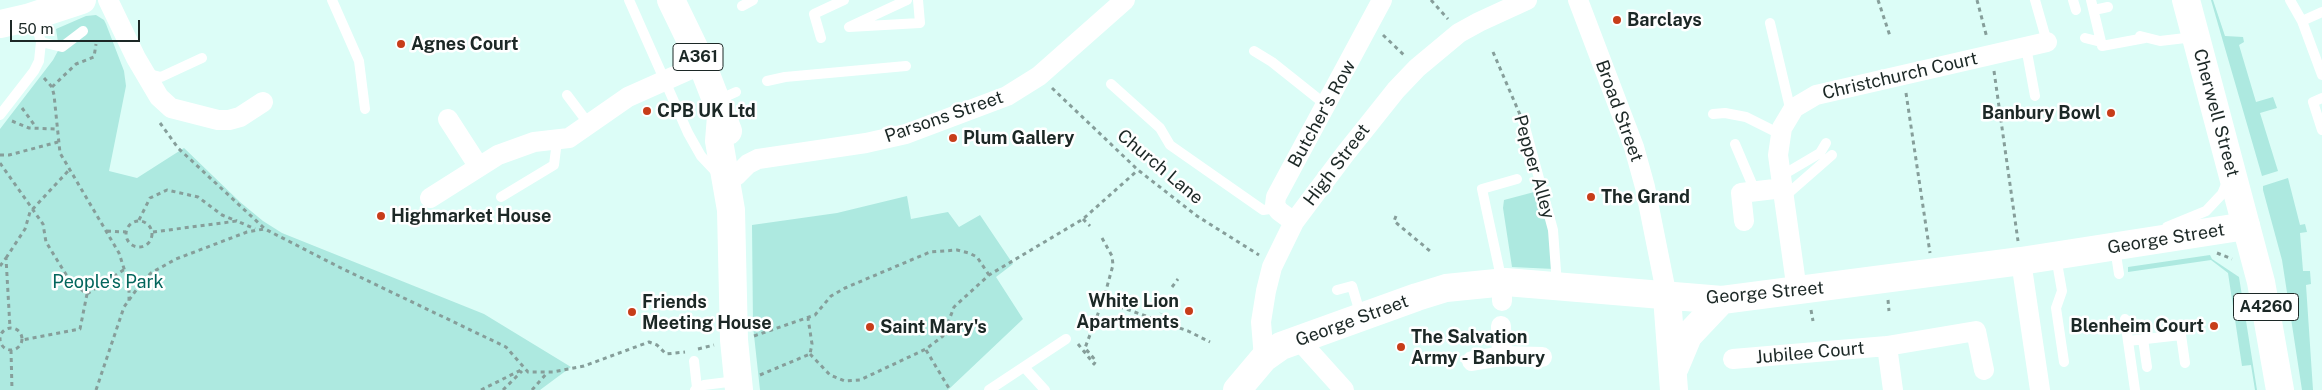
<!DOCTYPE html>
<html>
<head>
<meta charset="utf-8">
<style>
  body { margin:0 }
  #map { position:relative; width:2322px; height:390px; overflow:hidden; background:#dcfdf7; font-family:"Public Sans",sans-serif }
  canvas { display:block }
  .scale { position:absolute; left:10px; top:20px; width:130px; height:22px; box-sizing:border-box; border:2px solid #1c2826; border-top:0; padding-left:6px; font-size:15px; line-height:18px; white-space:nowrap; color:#1c2826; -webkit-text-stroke:4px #fff; paint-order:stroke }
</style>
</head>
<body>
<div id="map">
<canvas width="2322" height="390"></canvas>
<div class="scale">50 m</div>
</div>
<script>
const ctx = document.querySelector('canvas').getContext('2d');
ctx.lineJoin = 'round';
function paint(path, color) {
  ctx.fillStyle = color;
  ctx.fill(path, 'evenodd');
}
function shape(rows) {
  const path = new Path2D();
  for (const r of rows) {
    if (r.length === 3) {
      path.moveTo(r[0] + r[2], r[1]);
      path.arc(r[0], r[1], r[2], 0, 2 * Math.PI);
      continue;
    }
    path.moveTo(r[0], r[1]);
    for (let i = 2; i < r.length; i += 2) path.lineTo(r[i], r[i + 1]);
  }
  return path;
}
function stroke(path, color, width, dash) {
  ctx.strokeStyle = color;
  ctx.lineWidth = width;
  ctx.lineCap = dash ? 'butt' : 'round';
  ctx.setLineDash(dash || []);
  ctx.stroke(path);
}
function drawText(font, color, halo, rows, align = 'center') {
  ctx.font = font + ' "Public Sans",sans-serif';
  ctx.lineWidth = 5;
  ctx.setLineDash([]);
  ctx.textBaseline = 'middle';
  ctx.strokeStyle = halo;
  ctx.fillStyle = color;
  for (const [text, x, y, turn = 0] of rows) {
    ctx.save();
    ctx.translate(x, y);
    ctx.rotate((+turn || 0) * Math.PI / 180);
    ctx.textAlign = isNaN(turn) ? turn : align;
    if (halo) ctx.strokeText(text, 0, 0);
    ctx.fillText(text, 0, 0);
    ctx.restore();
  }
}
paint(shape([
  [2211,0,2213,0,2225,36,2243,37,2244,42,2239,45,2256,102,2273,97,2277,108,2260,113,2278,171,2262,176],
  [96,15,104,20,106,24,124,71,126,86,109,171,137,178,184,148,240,202,263,221,282,233,484,314,571,367,540,390,0,390,0,129,53,60,59,49,56,29,86,16],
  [2288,178,2300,225,2305,224,2307,232,2300,233,2303,271,2310,271,2311,284,2306,285,2313,390,2302,390,2282,260,2263,190,2263,186],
  [1538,191,1548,227,1554,269,1512,267,1503,208,1504,200],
  [907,196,911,219,948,212,959,227,980,215,1013,264,996,277,1023,319,948,390,760,390,753,326,752,225,837,213],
  [2210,255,2212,259,2239,277,2257,390,2255,390,2251,365,2242,366,2228,273,2211,260,2128,272,2128,267]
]), '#ade9e0');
stroke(shape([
  [1431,0,1448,19],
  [1878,0,1890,36],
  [1977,0,1987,38],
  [1383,35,1404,55],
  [1493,52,1521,117],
  [1994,71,2018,241],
  [44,78,52,87,54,95,60,153,119,253,129,284,129,301],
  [52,87,76,64,94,57,96,44],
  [1052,88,1138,170,1197,216,1259,255],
  [1906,93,1930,253],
  [22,108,35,126],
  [12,121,29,128,57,129],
  [160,123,178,148,265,229,339,267,506,347,528,372,553,372,584,366,649,342,657,345,666,354,685,352],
  [0,155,9,155,58,142],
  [0,163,43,224,46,242,70,281,87,294,80,329,22,340],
  [1396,216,1394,221,1430,251],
  [1083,219,1090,226],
  [139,220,150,198,167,190,198,197,222,215,237,221],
  [139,234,13],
  [107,231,126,232],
  [153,232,237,221,255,229],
  [1102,238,1112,256,1113,265,1105,294,1108,300,1112,304,1188,331,1210,342],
  [2217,253,2232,259],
  [6,258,25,229,30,212,69,170],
  [0,266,6,258,10,328],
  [1172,287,1178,279],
  [87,294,125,269],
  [1888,300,1889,311],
  [1811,310,1813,321],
  [1159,321,1161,313],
  [11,339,11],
  [754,336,815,315,831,296,845,288,930,252,957,250,969,253,977,257,989,275],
  [1078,344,1094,364,1096,361,1085,348,1105,295],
  [698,349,714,345],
  [11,350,12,390],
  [926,350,950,390],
  [810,354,830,375,845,381,860,380,926,349,943,336,954,307,989,275,1083,219,1138,170],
  [760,375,810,354,812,344,808,318],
  [96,390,124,307,142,282,151,273,176,259,247,232,264,229],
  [481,390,523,369],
  [503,390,522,371],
  [532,390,547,373]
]), '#869e9a', 3, [4, 4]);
stroke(shape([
  [332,0,359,61,365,109],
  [629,0,688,133,701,156,718,174],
  [907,0,849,27,920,23,918,0],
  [2035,0,2047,42],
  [2073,0,2076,10],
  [2091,0,2102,46,2145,38],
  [2290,0,2302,21],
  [742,6,753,0],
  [2094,10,2108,7],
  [2322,12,2302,21,2322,75],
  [1770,23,1791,112],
  [2140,36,2160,41,2194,37],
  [821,38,814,14,844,0],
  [2085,38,2101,42],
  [41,42,62,47,83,31],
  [2026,47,2035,96],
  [1254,51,1272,62,1326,105],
  [145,73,161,77,202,58],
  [767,81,785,77,906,66],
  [1111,84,1160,128,1170,145,1263,210,1277,208],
  [567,95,588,123],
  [2322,98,2313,102,2322,130],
  [718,100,736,92],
  [1713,114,1725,113,1746,117,1780,134],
  [0,115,34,71,39,61,41,42,34,17],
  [1525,127,1553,230,1557,285],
  [1735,144,1755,191],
  [1781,176,1820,153,1826,143],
  [501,197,554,165,557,141],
  [1784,197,1832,155],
  [2167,227,2206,211,2222,194,2228,180],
  [2115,248,2119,274],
  [2056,257,2062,291,2056,308,2064,362],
  [1502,282,1482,189,1517,179],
  [1337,290,1352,286,1361,316],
  [2125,319,2128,341,2181,335,2185,363],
  [2143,339,2147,367],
  [2128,341,2135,390],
  [694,361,697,388],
  [1024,367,1045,390],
  [695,390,704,385,736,381],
  [989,390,1066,339]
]), '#fff', 10);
stroke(shape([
  [108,0,136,58,159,97,171,108,218,120,229,120,240,117,263,102],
  [1578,0,1634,147,1645,187,1667,297],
  [448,119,479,167],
  [736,176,748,164,758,159,866,143,906,134,1007,96,1039,76,1125,0],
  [430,198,498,155,534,142,569,138,628,97,702,64],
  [1744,221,1741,193,1783,188],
  [1294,222,1279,211,1275,205,1276,197,1382,0],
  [2021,261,2040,390],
  [1797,291,1778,155,1782,128,1794,108,1816,95,2047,42],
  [1502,301,1502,283],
  [1501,326,1502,356],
  [1299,340,1344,390],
  [1887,346,1893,390],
  [1264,358,1261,322,1266,291,1272,267,1294,222,1345,154,1396,90,1417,68,1459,33,1479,22,1527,0],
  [1733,359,1887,346,1976,331,1984,370],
  [1472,361,1502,356,1542,357]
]), '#fff', 20);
stroke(shape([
  [0,24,27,18,82,0],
  [1667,297,1674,390],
  [1675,367,1688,336,1722,300],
  [1237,390,1264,358,1281,346,1417,297,1446,288,1506,282,1722,300,2021,261,2246,226]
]), '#fff', 28);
stroke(shape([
  [671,0,702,64,728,131],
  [2186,0,2261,282,2280,390],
  [721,116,719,141,731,210,734,340,739,390]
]), '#fff', 28);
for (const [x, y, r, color] of [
  [1617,20,5,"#c73d19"],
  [401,44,5,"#c73d19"],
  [647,111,5,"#c73d19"],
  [2111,113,5,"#c73d19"],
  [953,138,5,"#c73d19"],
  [1591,197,5,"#c73d19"],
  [381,216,5,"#c73d19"],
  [1189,311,5,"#c73d19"],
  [632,312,5,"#c73d19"],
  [2214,326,5,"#c73d19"],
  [870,327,5,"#c73d19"],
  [1401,347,5,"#c73d19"]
]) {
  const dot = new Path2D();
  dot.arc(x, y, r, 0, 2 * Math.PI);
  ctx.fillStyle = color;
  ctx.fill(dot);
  stroke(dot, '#fff', 2);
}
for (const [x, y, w] of [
  [698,57,50],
  [2266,307,65]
]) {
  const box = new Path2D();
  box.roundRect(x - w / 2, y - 13.5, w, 27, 4);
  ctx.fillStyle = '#fff';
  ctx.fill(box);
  stroke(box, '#1c2826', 1);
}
drawText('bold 16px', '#1c2826', null, [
  ["A361",698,57],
  ["A4260",2266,307]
]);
drawText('bold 18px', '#1c2826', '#fff', [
  ["Barclays",1627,20],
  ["Agnes Court",411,44],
  ["CPB UK Ltd",657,111],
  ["Banbury Bowl",2101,113,"right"],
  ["Plum Gallery",963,138],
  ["The Grand",1601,197],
  ["Highmarket House",391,216],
  ["White Lion",1179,301,"right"],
  ["Apartments",1179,322,"right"],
  ["Friends",642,302],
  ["Meeting House",642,323],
  ["Blenheim Court",2204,326,"right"],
  ["Saint Mary's",880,327],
  ["The Salvation",1411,337],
  ["Army - Banbury",1411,358]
], 'left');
drawText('18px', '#1c2826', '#fff', [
  ["Christchurch Court",1900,76,-13],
  ["Broad Street",1619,111,70],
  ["Cherwell Street",2216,113,75],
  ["Butcher's Row",1322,114,-61],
  ["Parsons Street",944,117,-19],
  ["High Street",1337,165,-53],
  ["Church Lane",1160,167,40],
  ["Pepper Alley",1534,167,74],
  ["George Street",2166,239,-9],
  ["George Street",1765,293,-5],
  ["George Street",1352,321,-20],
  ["Jubilee Court",1810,353,-5]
]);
drawText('18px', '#04665d', '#fff', [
  ["People's Park",108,282]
]);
</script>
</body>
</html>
